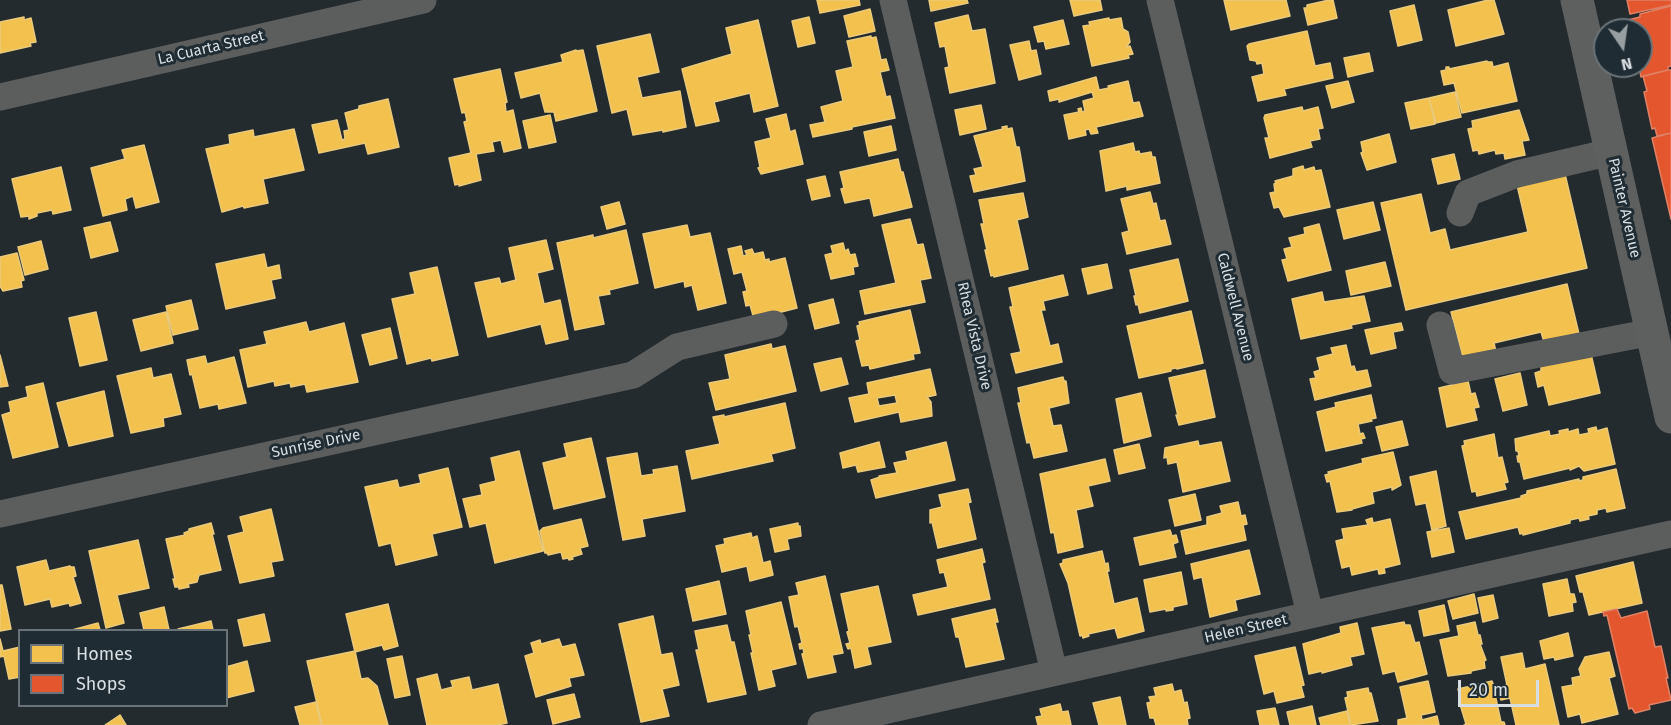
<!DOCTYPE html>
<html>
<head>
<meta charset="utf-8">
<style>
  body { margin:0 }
  #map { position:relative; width:1671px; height:725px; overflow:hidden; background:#242b2f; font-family:"Fira Sans",sans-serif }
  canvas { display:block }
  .legend { position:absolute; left:18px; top:629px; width:210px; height:78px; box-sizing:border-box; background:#202c33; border:2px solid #697379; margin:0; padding:8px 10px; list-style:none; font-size:18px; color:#d7dee2 }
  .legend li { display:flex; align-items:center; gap:12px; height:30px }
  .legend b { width:30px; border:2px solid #697379 }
  .north { position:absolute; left:1593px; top:18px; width:60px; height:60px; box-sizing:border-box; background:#202c33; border:2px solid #697379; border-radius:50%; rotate:167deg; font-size:16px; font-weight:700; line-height:24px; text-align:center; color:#d7dee2 }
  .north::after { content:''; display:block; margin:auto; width:21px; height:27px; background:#989fa3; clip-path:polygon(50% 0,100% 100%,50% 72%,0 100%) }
  .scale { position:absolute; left:1458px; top:680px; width:81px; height:27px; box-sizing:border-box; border:3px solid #d7dee2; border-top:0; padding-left:8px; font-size:18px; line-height:21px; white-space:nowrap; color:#d7dee2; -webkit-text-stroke:4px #202c33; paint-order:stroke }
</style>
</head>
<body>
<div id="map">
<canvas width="1671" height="725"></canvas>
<ul class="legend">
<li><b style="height:16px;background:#f2c14e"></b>Homes</li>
<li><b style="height:16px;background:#e4572e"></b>Shops</li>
</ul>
<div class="north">N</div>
<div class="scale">20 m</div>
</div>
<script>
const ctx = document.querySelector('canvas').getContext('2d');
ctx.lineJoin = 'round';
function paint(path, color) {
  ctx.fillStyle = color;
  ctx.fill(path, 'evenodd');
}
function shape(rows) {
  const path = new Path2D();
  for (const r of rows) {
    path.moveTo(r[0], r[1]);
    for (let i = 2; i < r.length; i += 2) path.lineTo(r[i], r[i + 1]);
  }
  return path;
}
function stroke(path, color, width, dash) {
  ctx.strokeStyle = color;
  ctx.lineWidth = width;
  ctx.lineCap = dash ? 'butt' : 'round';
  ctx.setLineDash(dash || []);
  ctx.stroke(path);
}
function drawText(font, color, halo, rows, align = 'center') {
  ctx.font = font + ' "Fira Sans",sans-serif';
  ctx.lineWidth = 6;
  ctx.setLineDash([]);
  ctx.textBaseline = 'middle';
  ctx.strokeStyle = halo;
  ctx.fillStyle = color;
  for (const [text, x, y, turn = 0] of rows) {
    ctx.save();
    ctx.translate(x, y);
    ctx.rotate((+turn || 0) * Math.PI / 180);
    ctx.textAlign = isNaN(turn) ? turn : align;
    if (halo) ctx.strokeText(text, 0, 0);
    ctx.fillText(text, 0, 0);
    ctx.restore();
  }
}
const homes = shape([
  [817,0,859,0,860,5,820,13,817,0],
  [929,0,967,0,968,3,931,11,929,0],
  [1070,0,1100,0,1102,10,1074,16,1070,0],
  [1224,0,1286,0,1290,16,1231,30,1224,0],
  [1329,0,1333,0,1337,18,1308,25,1304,8,1307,8,1307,5,1329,0],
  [1488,0,1494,0,1504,34,1456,46,1448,10,1488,0],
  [1414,5,1422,40,1398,46,1390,11,1414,5],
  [870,9,875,31,849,37,844,16,870,9],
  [968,15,972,31,985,29,995,83,950,93,945,68,949,67,945,46,940,47,935,23,968,15],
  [24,17,24,20,31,18,36,42,30,43,31,46,0,53,0,22,24,17],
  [809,17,815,43,798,47,792,21,809,17],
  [1109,18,1109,20,1121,18,1123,29,1128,32,1130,42,1126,47,1130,46,1133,54,1128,55,1129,58,1092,66,1083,26,1090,25,1089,22,1109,18],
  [758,20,778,106,754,112,750,93,714,102,719,121,696,126,682,69,732,54,726,28,758,20],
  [1063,20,1069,44,1046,49,1044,41,1038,42,1034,27,1063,20],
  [1307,31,1315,66,1330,63,1333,78,1284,89,1286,95,1258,101,1252,77,1264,74,1262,63,1257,64,1256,61,1250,60,1247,46,1249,44,1307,31],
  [650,34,659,72,637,77,642,98,680,91,686,127,663,132,663,130,633,135,627,109,612,113,597,46,650,34],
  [871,36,871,38,876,37,881,60,886,59,889,70,880,72,886,97,890,96,895,118,852,127,852,129,813,137,810,125,825,122,821,107,843,101,836,71,853,67,847,41,871,36],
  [1029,41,1031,51,1036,50,1041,74,1019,80,1010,45,1029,41],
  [576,50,576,51,583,50,597,111,556,121,554,112,545,112,540,93,521,98,515,73,563,62,561,55,576,50],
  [1369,53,1373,71,1348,77,1344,58,1369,53],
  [1487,61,1487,62,1492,62,1493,67,1508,63,1517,101,1462,113,1454,83,1444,85,1441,71,1446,70,1446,67,1449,67,1449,69,1487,61],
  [500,69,507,102,505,103,506,112,513,110,521,148,504,152,501,140,492,142,494,151,476,154,481,180,459,186,459,184,455,185,449,158,471,153,464,122,467,121,465,112,462,113,454,79,500,69],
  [1096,77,1099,90,1109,88,1108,86,1128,81,1133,103,1139,102,1143,116,1096,127,1098,133,1091,134,1089,129,1085,130,1086,135,1069,139,1064,115,1079,112,1078,109,1081,108,1082,112,1085,111,1083,101,1094,98,1092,92,1059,102,1059,99,1050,101,1048,91,1096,77],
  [1348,81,1354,102,1332,108,1326,86,1348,81],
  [1455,92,1461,117,1436,123,1429,98,1455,92],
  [1429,98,1435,124,1411,129,1405,103,1429,98],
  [388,99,399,147,368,154,365,143,319,153,312,125,337,120,342,140,345,139,344,131,349,130,345,113,359,109,359,106,388,99],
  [981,105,986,129,960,135,955,110,981,105],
  [1302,107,1303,111,1318,107,1323,128,1318,129,1320,139,1310,141,1312,147,1270,158,1265,138,1269,138,1264,118,1265,115,1302,107],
  [1519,110,1529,140,1522,141,1525,155,1505,159,1504,153,1496,154,1495,150,1479,154,1478,150,1473,151,1468,129,1473,128,1472,121,1519,110],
  [786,114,790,132,795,130,803,164,761,174,758,168,760,167,755,142,771,138,766,119,786,114],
  [550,115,556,142,529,148,523,121,550,115],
  [891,126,896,150,869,156,864,132,891,126],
  [1007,126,1007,129,1012,128,1016,147,1019,147,1025,181,974,192,970,176,976,175,974,169,983,167,974,136,1003,129,1002,127,1007,126],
  [294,129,304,170,263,179,268,203,244,208,243,206,222,212,206,149,230,144,229,135,253,130,254,137,294,129],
  [1389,134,1396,162,1367,170,1361,153,1363,152,1361,142,1389,134],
  [1133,143,1135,152,1139,151,1140,154,1151,152,1152,157,1155,157,1160,183,1127,190,1127,186,1106,191,1100,151,1133,143],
  [144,145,159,202,136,208,133,196,125,199,127,210,103,216,91,168,125,159,122,150,144,145],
  [1454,154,1460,179,1438,184,1432,159,1454,154],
  [898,159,901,172,903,172,912,207,874,216,870,198,845,203,841,189,844,188,840,172,898,159],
  [1303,166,1304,170,1314,167,1315,171,1321,170,1330,207,1284,217,1279,207,1274,208,1270,193,1275,192,1274,184,1276,183,1275,181,1293,176,1293,169,1303,166],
  [61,167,71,210,53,214,52,210,37,213,37,216,29,219,29,216,21,217,12,179,61,167],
  [1565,174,1587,268,1406,310,1381,203,1421,194,1430,233,1445,229,1450,250,1528,232,1517,185,1565,174],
  [825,176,830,196,812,200,807,180,825,176],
  [1150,192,1153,204,1156,203,1160,221,1165,220,1171,244,1127,254,1122,233,1129,231,1121,199,1150,192],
  [1023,193,1028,217,1017,220,1028,269,994,277,993,275,991,276,985,250,987,250,981,224,984,224,979,200,1023,193],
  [619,202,625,224,607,229,601,207,619,202],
  [1373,202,1380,230,1344,239,1337,210,1373,202],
  [910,219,917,245,923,244,931,278,920,280,925,302,865,314,860,291,896,283,882,225,910,219],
  [110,222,118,251,91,258,84,228,110,222],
  [1319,224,1331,270,1288,281,1282,260,1287,259,1284,249,1292,247,1289,238,1305,234,1304,228,1319,224],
  [687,225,690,237,710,233,726,303,698,310,692,285,685,287,684,281,655,288,643,234,687,225],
  [626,230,638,283,609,290,610,294,598,296,604,324,575,330,557,243,593,235,593,238,626,230],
  [546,240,553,269,537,273,544,304,560,300,568,339,546,344,541,324,488,337,475,283,499,278,501,284,516,280,509,248,546,240],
  [41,241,48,269,25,275,18,247,41,241],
  [843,243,845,251,848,249,850,255,855,254,858,266,853,267,854,274,831,279,825,255,833,253,831,246,843,243],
  [741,246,743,256,747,255,745,251,752,249,754,254,763,252,765,260,769,259,769,262,785,258,797,308,754,319,750,305,746,306,743,292,747,291,742,272,734,274,728,249,741,246],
  [17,253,24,280,21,281,22,287,3,291,0,286,0,257,17,253],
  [264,254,267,268,279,265,281,278,271,280,275,298,226,309,216,264,264,254],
  [1178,259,1188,301,1140,313,1138,304,1136,305,1134,296,1136,296,1130,270,1178,259],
  [1385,262,1391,286,1351,295,1346,271,1385,262],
  [1107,264,1112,288,1088,294,1082,269,1107,264],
  [437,267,458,355,432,361,431,358,407,364,392,299,415,294,410,273,437,267],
  [1063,275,1068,295,1043,301,1045,310,1041,310,1050,346,1058,344,1062,362,1016,373,1011,354,1021,352,1010,307,1013,307,1009,288,1063,275],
  [1567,284,1579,334,1544,342,1541,332,1494,343,1496,352,1463,359,1451,312,1567,284],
  [1322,292,1324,302,1364,296,1370,321,1351,325,1352,328,1301,339,1292,299,1322,292],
  [833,299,839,323,815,329,809,305,833,299],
  [191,300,198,329,173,335,166,306,191,300],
  [910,310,920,353,913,354,914,359,870,369,869,365,862,366,856,341,860,340,857,326,860,325,859,322,910,310],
  [1191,311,1203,363,1177,369,1176,368,1171,369,1171,371,1139,378,1127,326,1191,311],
  [96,312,107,360,80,366,69,318,96,312],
  [166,312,173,343,141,351,133,320,166,312],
  [306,322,309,332,344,323,358,382,307,392,305,384,291,387,290,383,275,386,274,381,248,387,240,350,267,344,264,332,306,322],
  [1401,323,1403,330,1393,332,1396,348,1371,354,1365,330,1401,323],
  [390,328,397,358,370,365,362,335,390,328],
  [771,344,772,349,785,346,796,391,716,410,709,383,730,379,725,355,771,344],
  [1346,345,1351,367,1354,366,1356,372,1367,370,1371,386,1315,400,1310,379,1316,378,1314,372,1320,370,1317,358,1333,354,1331,348,1346,345],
  [1591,354,1600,393,1549,405,1544,385,1538,387,1535,373,1541,371,1541,367,1591,354],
  [0,355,8,386,0,387,0,355],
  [205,356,207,364,234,357,246,403,219,409,218,404,200,408,192,374,190,375,187,360,205,356],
  [841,358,848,384,821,391,814,364,841,358],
  [151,368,153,378,171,374,181,414,163,418,164,426,131,433,117,376,151,368],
  [930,369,936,395,927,397,931,402,932,416,901,422,899,412,855,422,849,398,869,394,867,383,930,369],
  [895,395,897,403,879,406,877,398,895,395],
  [1205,370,1215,417,1179,425,1176,415,1178,416,1169,378,1205,370],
  [1520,373,1527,405,1503,411,1495,379,1520,373],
  [1063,377,1064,381,1066,381,1069,403,1049,408,1053,426,1061,425,1067,451,1034,458,1030,442,1027,443,1018,403,1021,403,1018,388,1063,377],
  [1468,381,1471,394,1475,393,1479,407,1474,408,1477,420,1447,427,1439,388,1468,381],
  [43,383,58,447,13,458,2,415,11,412,9,402,28,397,26,387,43,383],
  [104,391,113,436,69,446,57,403,104,391],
  [1141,393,1151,436,1124,443,1116,399,1141,393],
  [1371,395,1376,418,1371,419,1372,421,1358,424,1360,434,1363,433,1365,438,1361,439,1362,443,1326,451,1317,412,1336,407,1335,403,1371,395],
  [785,403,795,448,771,454,773,461,692,479,686,451,720,444,713,417,724,415,724,417,785,403],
  [1402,421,1408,445,1382,451,1376,427,1402,421],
  [1596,427,1597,431,1607,428,1615,464,1584,471,1579,466,1570,470,1570,468,1524,479,1520,462,1518,462,1517,456,1519,456,1518,451,1516,451,1515,439,1549,431,1550,436,1560,434,1559,431,1568,429,1568,432,1578,429,1579,435,1589,433,1588,429,1596,427],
  [1494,434,1498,458,1502,457,1508,482,1504,483,1506,489,1477,496,1476,491,1472,492,1462,446,1465,445,1464,441,1494,434],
  [591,438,605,497,554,509,543,463,567,457,564,444,591,438],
  [1198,441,1199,446,1221,442,1230,481,1183,492,1177,462,1168,464,1167,457,1164,458,1165,448,1198,441],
  [879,442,885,467,858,472,856,465,843,468,840,453,879,442],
  [946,442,955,480,876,498,871,480,880,477,879,476,897,473,894,463,908,460,906,452,946,442],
  [1139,444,1145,468,1119,474,1114,450,1139,444],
  [519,451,543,551,495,563,486,523,470,527,463,499,482,495,480,485,496,481,491,458,519,451],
  [1393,452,1401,485,1392,490,1392,487,1372,492,1374,503,1352,509,1352,510,1337,512,1330,481,1327,482,1325,475,1329,474,1328,472,1363,463,1362,459,1393,452],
  [637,453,641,476,654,474,653,470,677,466,685,511,642,519,645,536,623,540,607,458,637,453],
  [1105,459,1110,481,1088,486,1093,506,1076,510,1083,547,1058,553,1054,532,1051,533,1040,474,1105,459],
  [448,468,462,527,432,534,437,555,396,565,391,543,379,546,365,487,397,480,399,488,421,483,419,475,448,468],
  [1616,469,1625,508,1607,512,1606,508,1597,510,1597,514,1588,516,1589,519,1580,521,1579,518,1570,520,1570,523,1523,535,1523,533,1520,534,1518,527,1466,539,1459,512,1521,498,1521,496,1527,494,1527,491,1579,479,1579,481,1583,480,1583,477,1616,469],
  [1436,471,1446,526,1432,530,1426,503,1416,505,1410,477,1436,471],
  [968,489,971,502,968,503,976,539,938,548,932,522,930,523,930,510,942,507,939,495,968,489],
  [1195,494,1201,520,1175,526,1169,500,1195,494],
  [1238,502,1241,516,1245,515,1247,524,1243,525,1246,540,1186,554,1181,531,1207,525,1207,517,1222,513,1220,506,1238,502],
  [271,509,283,560,271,562,274,576,240,583,228,536,244,532,240,517,271,509],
  [1372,518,1373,523,1390,519,1400,564,1384,568,1385,573,1379,574,1378,569,1352,575,1350,566,1342,568,1336,541,1344,539,1342,529,1368,525,1366,520,1372,518],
  [581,519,588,546,580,548,582,554,572,557,573,559,569,560,568,558,563,559,561,552,548,555,547,553,545,553,540,531,543,528,581,519],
  [211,523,214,534,212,534,221,570,199,575,197,582,188,584,189,587,179,589,179,587,175,587,173,579,175,579,166,539,185,535,184,533,189,531,189,529,211,523],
  [798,523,798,526,800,526,801,536,787,539,789,549,775,552,770,529,798,523],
  [1449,528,1454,552,1432,557,1427,532,1449,528],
  [1170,530,1172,536,1176,535,1178,542,1173,544,1176,557,1140,565,1134,538,1170,530],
  [751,533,752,538,757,536,763,563,770,561,773,575,750,581,747,566,722,572,716,546,725,544,724,539,751,533],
  [138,540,149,588,117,595,124,623,106,628,89,551,138,540],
  [982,549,985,562,982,563,990,599,918,615,913,595,948,587,944,572,940,573,937,560,982,549],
  [1249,550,1260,594,1235,600,1237,610,1210,617,1202,577,1194,579,1191,564,1249,550],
  [1102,551,1105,564,1108,563,1109,571,1107,571,1114,604,1137,598,1144,631,1118,638,1115,628,1088,634,1089,636,1083,638,1082,635,1080,636,1068,583,1060,564,1063,563,1063,560,1102,551],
  [46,560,49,571,70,566,71,567,74,567,76,576,73,577,81,603,70,606,69,603,52,607,50,599,25,605,17,567,46,560],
  [1633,562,1642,603,1589,615,1583,592,1580,592,1576,576,1633,562],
  [1181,572,1187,604,1173,607,1173,610,1166,611,1166,609,1150,612,1144,580,1181,572],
  [825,576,843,653,832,655,836,672,808,678,802,654,804,653,803,648,800,649,799,644,802,643,798,626,795,627,789,597,799,595,796,583,825,576],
  [1567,579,1570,594,1574,594,1576,602,1572,603,1573,611,1549,616,1543,584,1567,579],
  [719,581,726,614,693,621,686,589,719,581],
  [0,585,2,585,11,629,0,631,0,585],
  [878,586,891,642,867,647,871,664,855,668,851,648,848,649,846,644,850,643,847,632,849,631,841,594,878,586],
  [1474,594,1478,613,1453,619,1448,601,1474,594],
  [1493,595,1498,618,1483,622,1478,598,1493,595],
  [781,602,796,664,771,670,775,686,759,690,751,653,753,653,749,635,751,635,746,611,781,602],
  [388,604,398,646,384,650,382,645,355,652,346,614,388,604],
  [1444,605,1449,631,1424,636,1419,611,1444,605],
  [164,607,169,630,144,630,140,613,164,607],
  [995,609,998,622,995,622,1004,659,966,667,959,637,956,637,952,619,995,609],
  [264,614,270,641,244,646,238,620,264,614],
  [653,616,661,655,672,653,679,685,662,689,669,716,641,722,619,624,653,616],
  [211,621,213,630,179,630,178,629,211,621],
  [1404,622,1405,625,1410,625,1415,643,1419,642,1427,674,1398,682,1395,671,1383,674,1372,628,1404,622],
  [1475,622,1478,635,1480,635,1482,644,1480,644,1486,660,1484,661,1485,668,1471,671,1471,673,1448,676,1440,640,1459,636,1457,626,1475,622],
  [98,623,100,630,72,630,98,623],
  [1357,623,1364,654,1350,657,1352,665,1322,673,1322,671,1309,674,1303,644,1341,633,1340,627,1357,623],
  [727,625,731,642,734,642,746,694,708,702,696,650,699,650,695,631,727,625],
  [1568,633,1573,656,1555,660,1554,657,1544,659,1540,641,1568,633],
  [0,639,3,651,20,647,20,677,9,679,4,656,0,657,0,639],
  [559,639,562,647,575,644,584,675,569,678,571,686,536,697,525,656,534,653,531,643,540,640,541,644,559,639],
  [1295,647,1304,685,1301,686,1304,697,1277,703,1274,691,1264,694,1255,656,1295,647],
  [355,651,361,679,368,678,377,686,388,725,322,725,307,661,355,651],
  [1609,652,1615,676,1609,678,1618,714,1582,723,1580,714,1568,717,1562,687,1573,685,1572,678,1581,676,1579,669,1585,657,1609,652],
  [1522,653,1525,669,1545,664,1559,725,1516,725,1510,698,1501,700,1497,687,1507,685,1501,657,1522,653],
  [402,656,410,695,395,698,387,659,402,656],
  [247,661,254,691,226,698,226,667,247,661],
  [437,674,441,690,453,687,451,681,469,677,472,690,498,684,507,723,497,725,427,725,417,679,437,674],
  [1428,681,1435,712,1421,715,1422,720,1437,716,1439,725,1398,725,1398,720,1407,718,1400,687,1428,681],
  [1492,681,1497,694,1495,694,1501,722,1504,722,1505,725,1464,725,1466,724,1459,701,1461,701,1458,689,1492,681],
  [1172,684,1174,692,1181,690,1184,703,1187,702,1190,718,1187,719,1188,725,1156,725,1154,718,1150,718,1147,703,1151,702,1149,697,1156,696,1154,688,1172,684],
  [1368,688,1369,693,1371,693,1378,721,1351,725,1345,698,1348,697,1347,692,1368,688],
  [574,694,580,717,553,724,547,700,574,694],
  [1120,697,1126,725,1099,725,1093,703,1120,697],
  [316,702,321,725,300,725,295,707,316,702],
  [1060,704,1062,712,1068,711,1071,725,1038,725,1036,717,1042,716,1040,709,1060,704],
  [1312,706,1316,725,1290,725,1287,712,1312,706],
  [1275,708,1279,725,1260,725,1257,711,1275,708],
  [1347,711,1350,725,1321,725,1319,718,1347,711],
  [120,715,126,725,105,725,120,715]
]);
paint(homes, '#f2c14e');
stroke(homes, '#eaca7a', 1.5);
const shops = shape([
  [1627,0,1671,0,1671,5,1630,14,1627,0],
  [1671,6,1671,66,1668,67,1668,70,1641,77,1639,66,1641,66,1641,30,1630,30,1628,20,1640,17,1640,14,1671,6],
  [1668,70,1671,70,1671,133,1657,136,1655,128,1652,129,1644,92,1647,91,1643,76,1668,70],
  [1671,133,1671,219,1652,138,1671,133],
  [1617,609,1621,618,1647,611,1655,647,1661,646,1668,678,1666,678,1671,700,1649,705,1650,709,1635,713,1632,708,1629,709,1607,615,1604,616,1603,612,1617,609]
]);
paint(shops, '#e4572e');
stroke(shops, '#e08064', 1.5);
stroke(shape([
  [893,0,1054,672],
  [1160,0,1310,614],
  [0,97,423,0],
  [1460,213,1468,193,1517,174,1611,152],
  [1440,325,1452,371,1652,332],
  [0,514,633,375,677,347,774,324],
  [821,725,1671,534]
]), '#5c5e5d', 27);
stroke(shape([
  [1577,0,1671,417]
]), '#5e605f', 33);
drawText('15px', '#d7dee2', '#202c33', [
  ["La Cuarta Street",211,48,-13],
  ["Painter Avenue",1624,208,77],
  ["Caldwell Avenue",1235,307,76],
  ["Rhea Vista Drive",974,336,77],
  ["Sunrise Drive",316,444,-12],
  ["Helen Street",1246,629,-13]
]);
</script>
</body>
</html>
